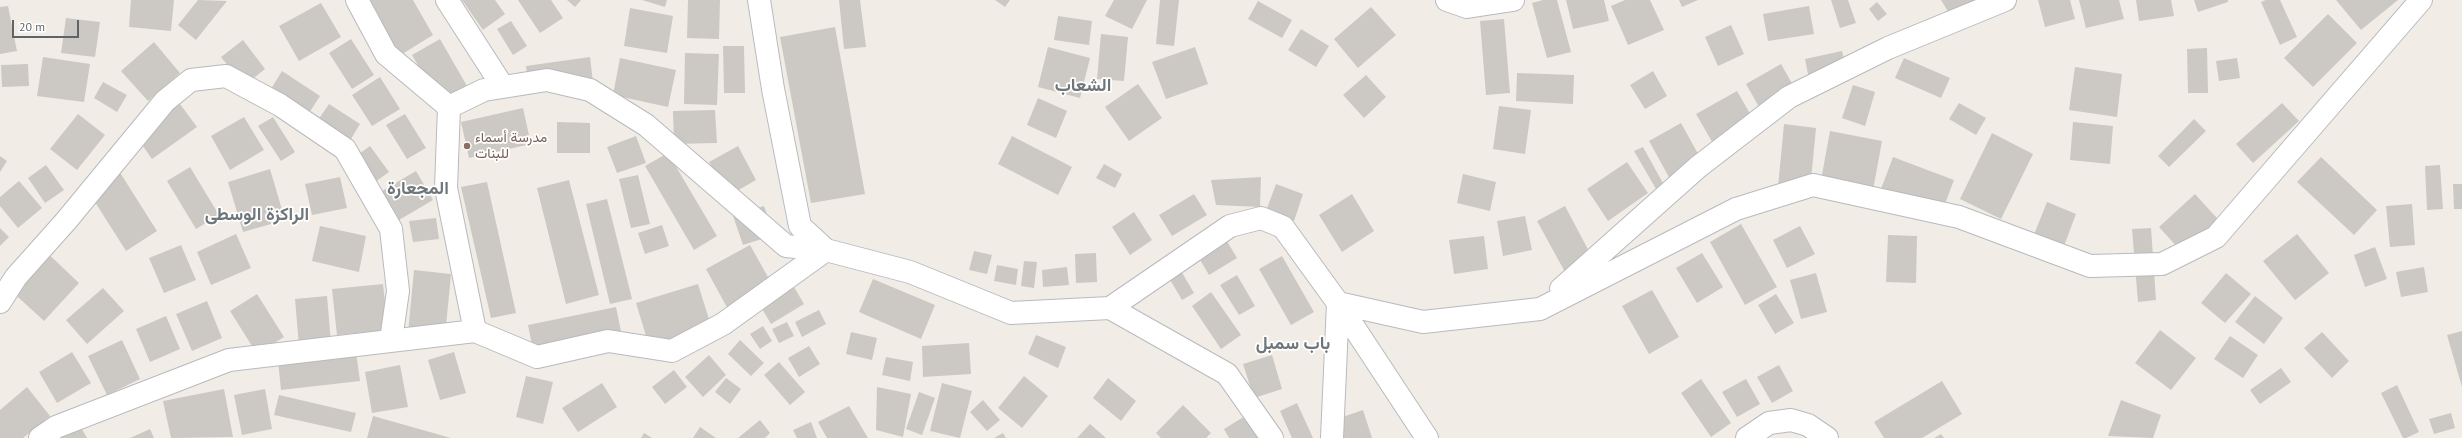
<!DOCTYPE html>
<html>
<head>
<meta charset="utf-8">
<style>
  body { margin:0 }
  #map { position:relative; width:2462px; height:438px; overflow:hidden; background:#f1ede6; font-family:"PT Sans",sans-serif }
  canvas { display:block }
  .scale { position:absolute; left:12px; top:20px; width:67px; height:18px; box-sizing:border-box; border:2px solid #5e6468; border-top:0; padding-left:5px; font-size:12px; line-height:14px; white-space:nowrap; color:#5e6468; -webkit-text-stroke:3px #fff; paint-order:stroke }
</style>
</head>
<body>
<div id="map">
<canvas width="2462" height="438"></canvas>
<div class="scale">20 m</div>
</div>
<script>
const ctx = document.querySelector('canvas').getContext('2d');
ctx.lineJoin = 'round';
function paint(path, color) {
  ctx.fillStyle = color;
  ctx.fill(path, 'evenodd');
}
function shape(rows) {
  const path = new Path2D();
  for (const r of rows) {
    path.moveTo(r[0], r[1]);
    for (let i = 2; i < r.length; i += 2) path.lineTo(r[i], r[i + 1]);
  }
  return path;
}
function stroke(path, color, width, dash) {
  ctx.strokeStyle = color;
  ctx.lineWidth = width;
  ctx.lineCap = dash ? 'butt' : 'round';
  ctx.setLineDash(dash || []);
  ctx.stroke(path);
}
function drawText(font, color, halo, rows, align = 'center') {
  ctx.font = font + ' "PT Sans",Vazirmatn,sans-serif';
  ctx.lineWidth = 3.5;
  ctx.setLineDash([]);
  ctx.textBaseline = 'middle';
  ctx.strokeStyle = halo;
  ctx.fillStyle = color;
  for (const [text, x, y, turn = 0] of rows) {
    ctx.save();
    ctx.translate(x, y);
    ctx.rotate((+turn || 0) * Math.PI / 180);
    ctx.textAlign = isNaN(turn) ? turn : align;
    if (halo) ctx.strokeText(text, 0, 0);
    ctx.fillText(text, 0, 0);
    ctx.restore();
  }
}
paint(shape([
  [131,0,174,0,171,31,129,27],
  [198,0,227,1,196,40,178,25],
  [367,0,413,0,433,35,399,56],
  [462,0,495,0,505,14,483,30],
  [518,0,551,0,563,18,540,33],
  [567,0,581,0,575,7],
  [642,0,667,0,665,7],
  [688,0,720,0,719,39,687,38],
  [839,0,860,0,866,47,844,49],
  [995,0,1010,0,1005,7],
  [1114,0,1147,0,1132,29,1105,16],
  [1160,0,1179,0,1174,46,1156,44],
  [1543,0,1557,0,1571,52,1547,58,1532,3],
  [1566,0,1604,0,1609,21,1573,29],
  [1625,0,1650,0,1664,30,1628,45,1611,6],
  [1679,0,1698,0,1682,7],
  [1831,0,1848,0,1856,23,1840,28],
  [1941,0,1982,0,1952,18],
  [2038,0,2070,0,2075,19,2045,27],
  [2079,0,2119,0,2124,19,2086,28],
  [2136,0,2171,0,2174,16,2139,21],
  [2194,0,2228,0,2228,2,2198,12],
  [2266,0,2280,0,2297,37,2280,45,2261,2],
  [2336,0,2398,0,2361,30],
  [1258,1,1292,20,1282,38,1248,19],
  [1877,2,1887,14,1878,21,1869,9],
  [321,3,341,37,299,61,279,26],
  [8,6,17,51,0,54,0,7],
  [1809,6,1814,34,1768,41,1763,14],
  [1371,7,1396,35,1358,68,1334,39],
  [630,8,673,16,667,53,624,46],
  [2328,14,2357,43,2313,87,2284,58],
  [1058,16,1092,21,1089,45,1054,40],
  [66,18,100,22,95,57,61,53],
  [1504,19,1510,93,1486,95,1480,21],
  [511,21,527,46,513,55,497,29],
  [1731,25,1744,54,1718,66,1705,37],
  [835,27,865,194,811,203,780,37],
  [1301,29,1329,46,1316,67,1288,50],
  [1101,34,1128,37,1124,81,1097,79],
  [351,39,374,75,352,89,329,53],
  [440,39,467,86,439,102,412,55],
  [243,40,265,69,244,86,221,57],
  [154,42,180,73,148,101,121,71],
  [723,46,744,46,745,93,724,93],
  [1048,47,1090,58,1080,98,1038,87],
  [1195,47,1208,84,1166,99,1152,62],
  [2207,48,2208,93,2188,93,2187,49],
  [1842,51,1849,81,1811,89,1805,59],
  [685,53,719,54,717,105,684,104],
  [43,57,90,64,84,102,37,96],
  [590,57,593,82,529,91,526,66],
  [620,58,676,70,668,107,613,95],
  [1904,58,1950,78,1941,98,1895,78],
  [2237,58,2240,78,2219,81,2216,61],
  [28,64,29,86,2,87,1,65],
  [1781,64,1798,94,1763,114,1746,84],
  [2075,67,2122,74,2117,117,2069,110],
  [282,71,320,96,304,121,266,97],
  [1653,71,1667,96,1645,109,1630,85],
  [1517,73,1574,75,1573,104,1516,101],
  [1366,75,1386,97,1364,118,1343,95],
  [380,77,400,109,372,126,352,95],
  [103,82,127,95,117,112,94,98],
  [1138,84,1162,118,1129,141,1105,107],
  [1853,85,1875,92,1865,126,1842,118],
  [1737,91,1756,124,1715,147,1696,114],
  [1038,98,1067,111,1056,138,1027,125],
  [177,100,197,127,152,159,133,132],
  [1959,103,1986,118,1976,135,1949,119],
  [2282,103,2299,121,2253,163,2236,144],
  [329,104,360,124,348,144,316,123],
  [1499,106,1531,110,1525,154,1493,149],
  [523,108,531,144,469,158,461,122],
  [715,110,717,143,674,144,673,111],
  [78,114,105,135,77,170,50,149],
  [405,114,426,148,407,159,386,125],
  [244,117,264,150,230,170,211,136],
  [273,117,295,152,281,161,258,126],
  [2194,119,2206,131,2169,167,2158,156],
  [557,122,590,123,590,153,557,153],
  [2073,122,2113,126,2110,164,2070,160],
  [1681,123,1707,170,1675,188,1649,141],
  [1784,124,1816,128,1810,190,1778,187],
  [1830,131,1882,141,1871,201,1819,191],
  [1992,133,2033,154,2001,219,1960,199],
  [636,136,646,163,617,173,607,147],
  [1012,136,1072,167,1058,195,998,164],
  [370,146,389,172,364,190,345,164],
  [738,146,756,180,728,196,709,162],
  [1643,147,1664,185,1656,189,1634,151],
  [668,153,717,236,694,250,645,166],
  [0,156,7,161,0,172],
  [1893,157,1954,180,1942,212,1881,189],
  [2321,157,2377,210,2354,235,2297,182],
  [1627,162,1648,193,1608,221,1587,189],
  [1104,164,1122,174,1115,188,1096,178],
  [46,165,64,190,45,203,28,178],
  [2440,165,2443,209,2427,210,2425,166],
  [190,167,219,215,196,229,167,181],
  [270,169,285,220,243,232,228,182],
  [119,171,157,231,126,251,88,191],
  [416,171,433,200,399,220,382,191],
  [1463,174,1496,182,1490,211,1457,203],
  [638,175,650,224,631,228,619,179],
  [340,177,347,208,312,215,305,184],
  [1261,177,1260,207,1216,205,1211,180],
  [569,180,599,295,566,304,537,188],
  [19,181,42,208,18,228,0,206,0,197],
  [487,182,516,313,491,318,461,187],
  [1276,184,1303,194,1294,221,1266,211],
  [2453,184,2462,184,2462,209,2454,209],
  [1194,194,1207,215,1172,236,1159,215],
  [1352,194,1374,231,1342,252,1319,215],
  [2195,194,2225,227,2190,261,2159,227],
  [607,199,632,299,610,304,586,204],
  [2047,202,2076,214,2061,254,2031,242],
  [2412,204,2415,245,2390,247,2386,206],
  [764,206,774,235,743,245,733,216],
  [1565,206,1592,257,1565,272,1537,221],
  [1134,212,1152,240,1130,255,1112,227],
  [1525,216,1532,250,1503,256,1497,221],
  [436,218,439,239,413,242,409,221],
  [1741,224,1777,287,1745,305,1710,242],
  [662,225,669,246,645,254,638,233],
  [320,226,366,236,359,272,312,261],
  [1218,226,1237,258,1209,275,1190,243],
  [1800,226,1815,254,1787,268,1773,240],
  [0,228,9,237,0,246],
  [2151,228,2156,300,2138,302,2132,229],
  [236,234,251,268,211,285,197,252],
  [2297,234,2329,273,2295,300,2263,261],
  [1888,235,1917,236,1916,283,1886,282],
  [1484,236,1488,269,1454,274,1449,240],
  [181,245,196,280,164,293,149,258],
  [750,245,773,286,729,311,706,269],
  [41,247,79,283,44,321,6,286],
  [2375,247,2387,279,2365,287,2354,255],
  [974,251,992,255,987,274,969,270],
  [1096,253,1097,282,1076,283,1075,254],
  [1702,253,1723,287,1697,303,1676,268],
  [1282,256,1314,312,1291,325,1259,269],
  [1174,259,1194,293,1182,300,1162,266],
  [1024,261,1037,262,1034,288,1021,286],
  [997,265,1018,269,1016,285,994,281],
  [1067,267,1069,285,1043,287,1042,270],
  [2424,267,2428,292,2401,297,2396,272],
  [414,270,451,274,445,337,408,333],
  [1816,273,1827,312,1801,319,1790,280],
  [2226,273,2251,294,2225,323,2201,303],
  [1237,275,1255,306,1239,315,1220,285],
  [873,279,935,305,921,339,859,312],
  [383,284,388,330,337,335,332,289],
  [698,284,713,332,651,352,636,303],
  [794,287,804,304,771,324,761,307],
  [103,288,124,311,87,344,66,320],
  [1652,290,1679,337,1649,354,1622,306],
  [1211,292,1241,335,1221,349,1192,306],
  [257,294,284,337,257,354,230,311],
  [1776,294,1794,323,1775,334,1758,305],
  [327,296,331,343,299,346,295,299],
  [2255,296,2283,318,2264,344,2235,322],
  [207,301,222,338,192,351,176,314],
  [616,307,623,341,535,360,528,325],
  [819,310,826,324,802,337,795,322],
  [166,316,180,349,150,362,136,329],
  [787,322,794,336,779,343,772,329],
  [763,326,772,341,760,349,750,334],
  [2160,330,2196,358,2171,390,2135,363],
  [2462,331,2462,387,2447,335],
  [851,332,877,338,872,360,846,354],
  [2322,332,2349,361,2332,378,2304,348],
  [1036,335,1066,347,1058,368,1028,354],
  [2230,336,2258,355,2243,378,2214,359],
  [122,340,140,379,107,395,88,356],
  [740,340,764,363,751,376,728,354],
  [969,343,971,374,923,377,922,346],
  [809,346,820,364,799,377,788,358],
  [72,352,91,383,57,403,39,372],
  [356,352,360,381,281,390,278,361],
  [454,352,466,393,440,400,428,360],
  [709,355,726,375,703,397,685,377],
  [1272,355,1282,389,1254,398,1243,364],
  [886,357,913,362,910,381,882,375],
  [779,362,805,392,790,405,764,375],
  [400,365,408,407,372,413,365,372],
  [1779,365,1793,391,1772,403,1757,377],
  [2281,368,2291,382,2260,404,2250,390],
  [674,370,687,387,665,404,652,387],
  [526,376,553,382,543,424,516,417],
  [1024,376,1048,396,1022,428,998,408],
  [726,378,741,389,730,404,715,392],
  [1108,378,1136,401,1121,421,1093,398],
  [1701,379,1731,423,1711,437,1681,393],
  [1746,379,1760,404,1737,417,1722,392],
  [1942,381,1962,414,1922,438,1884,438,1874,422],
  [602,383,617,407,578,432,562,408],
  [942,383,972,391,960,438,930,431],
  [2397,385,2419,432,2406,438,2403,438,2381,393],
  [27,387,50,416,23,438,0,438,0,410],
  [877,387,911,394,903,437,876,430],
  [224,389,233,437,171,438,163,401],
  [265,389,272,429,242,435,234,395],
  [919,392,935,398,922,435,906,429],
  [279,395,356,413,351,432,274,415],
  [983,400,1000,420,987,431,970,412],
  [2121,400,2161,415,2153,438,2108,436],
  [1297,403,1313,438,1292,438,1280,411],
  [1183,405,1211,433,1206,438,1161,438,1156,433],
  [849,406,868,438,827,438,818,422],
  [1363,410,1372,438,1343,438,1337,419],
  [2451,413,2455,428,2434,434,2429,419],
  [373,416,451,438,367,438],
  [1245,416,1258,438,1229,438,1224,429],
  [760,420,770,433,765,438,738,438],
  [811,422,817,438,797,438,793,430],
  [79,424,87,438,56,438],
  [1090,424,1106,438,1077,438],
  [700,427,716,438,693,438],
  [150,429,154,438,130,438],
  [644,433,652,438,641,438],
  [1003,433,1006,438,994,438],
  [1941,434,1944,438,1934,438]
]), '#ccc8c3');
const minor = shape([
  [357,0,386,54,449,107],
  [447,0,503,87],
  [759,0,773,89,800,226,826,250,910,272,1011,313,1110,308,1227,374,1272,438],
  [1447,0,1467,7,1513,0],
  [449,107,484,90,547,80,590,90,646,125,786,246,826,250],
  [449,107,446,188,475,331],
  [1561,289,1698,167,1789,97,1888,48,2005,0],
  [0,302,16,277,66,221,165,101,191,80,226,76,280,105,345,149,391,229,398,291,391,340],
  [1110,308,1230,226,1261,218,1283,227,1338,303,1427,438],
  [40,438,56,427,229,360,475,331,537,357,608,341,672,351,723,324,826,250],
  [1332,438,1338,303,1423,322,1540,309,1736,209,1813,185,1959,217,2090,266,2162,264,2216,237,2421,0],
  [1747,438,1769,423,1791,420,1808,425,1827,438]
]);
stroke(minor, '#b7babe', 24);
stroke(minor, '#fff', 22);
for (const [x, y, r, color] of [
  [467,146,4,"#8d6e63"]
]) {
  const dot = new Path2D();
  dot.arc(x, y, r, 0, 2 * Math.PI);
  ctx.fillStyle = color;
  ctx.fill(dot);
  stroke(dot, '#fff', 1.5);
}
drawText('14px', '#785e54', '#fff', [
  ["مدرسة أسماء",475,138],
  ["للبنات",475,154]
], 'left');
drawText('bold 18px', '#6e767a', '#fff', [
  ["الشعاب",1083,86],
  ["المجعارة",418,189],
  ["الراكزة الوسطى",257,215],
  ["باب سمبل",1293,344]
]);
</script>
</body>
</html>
